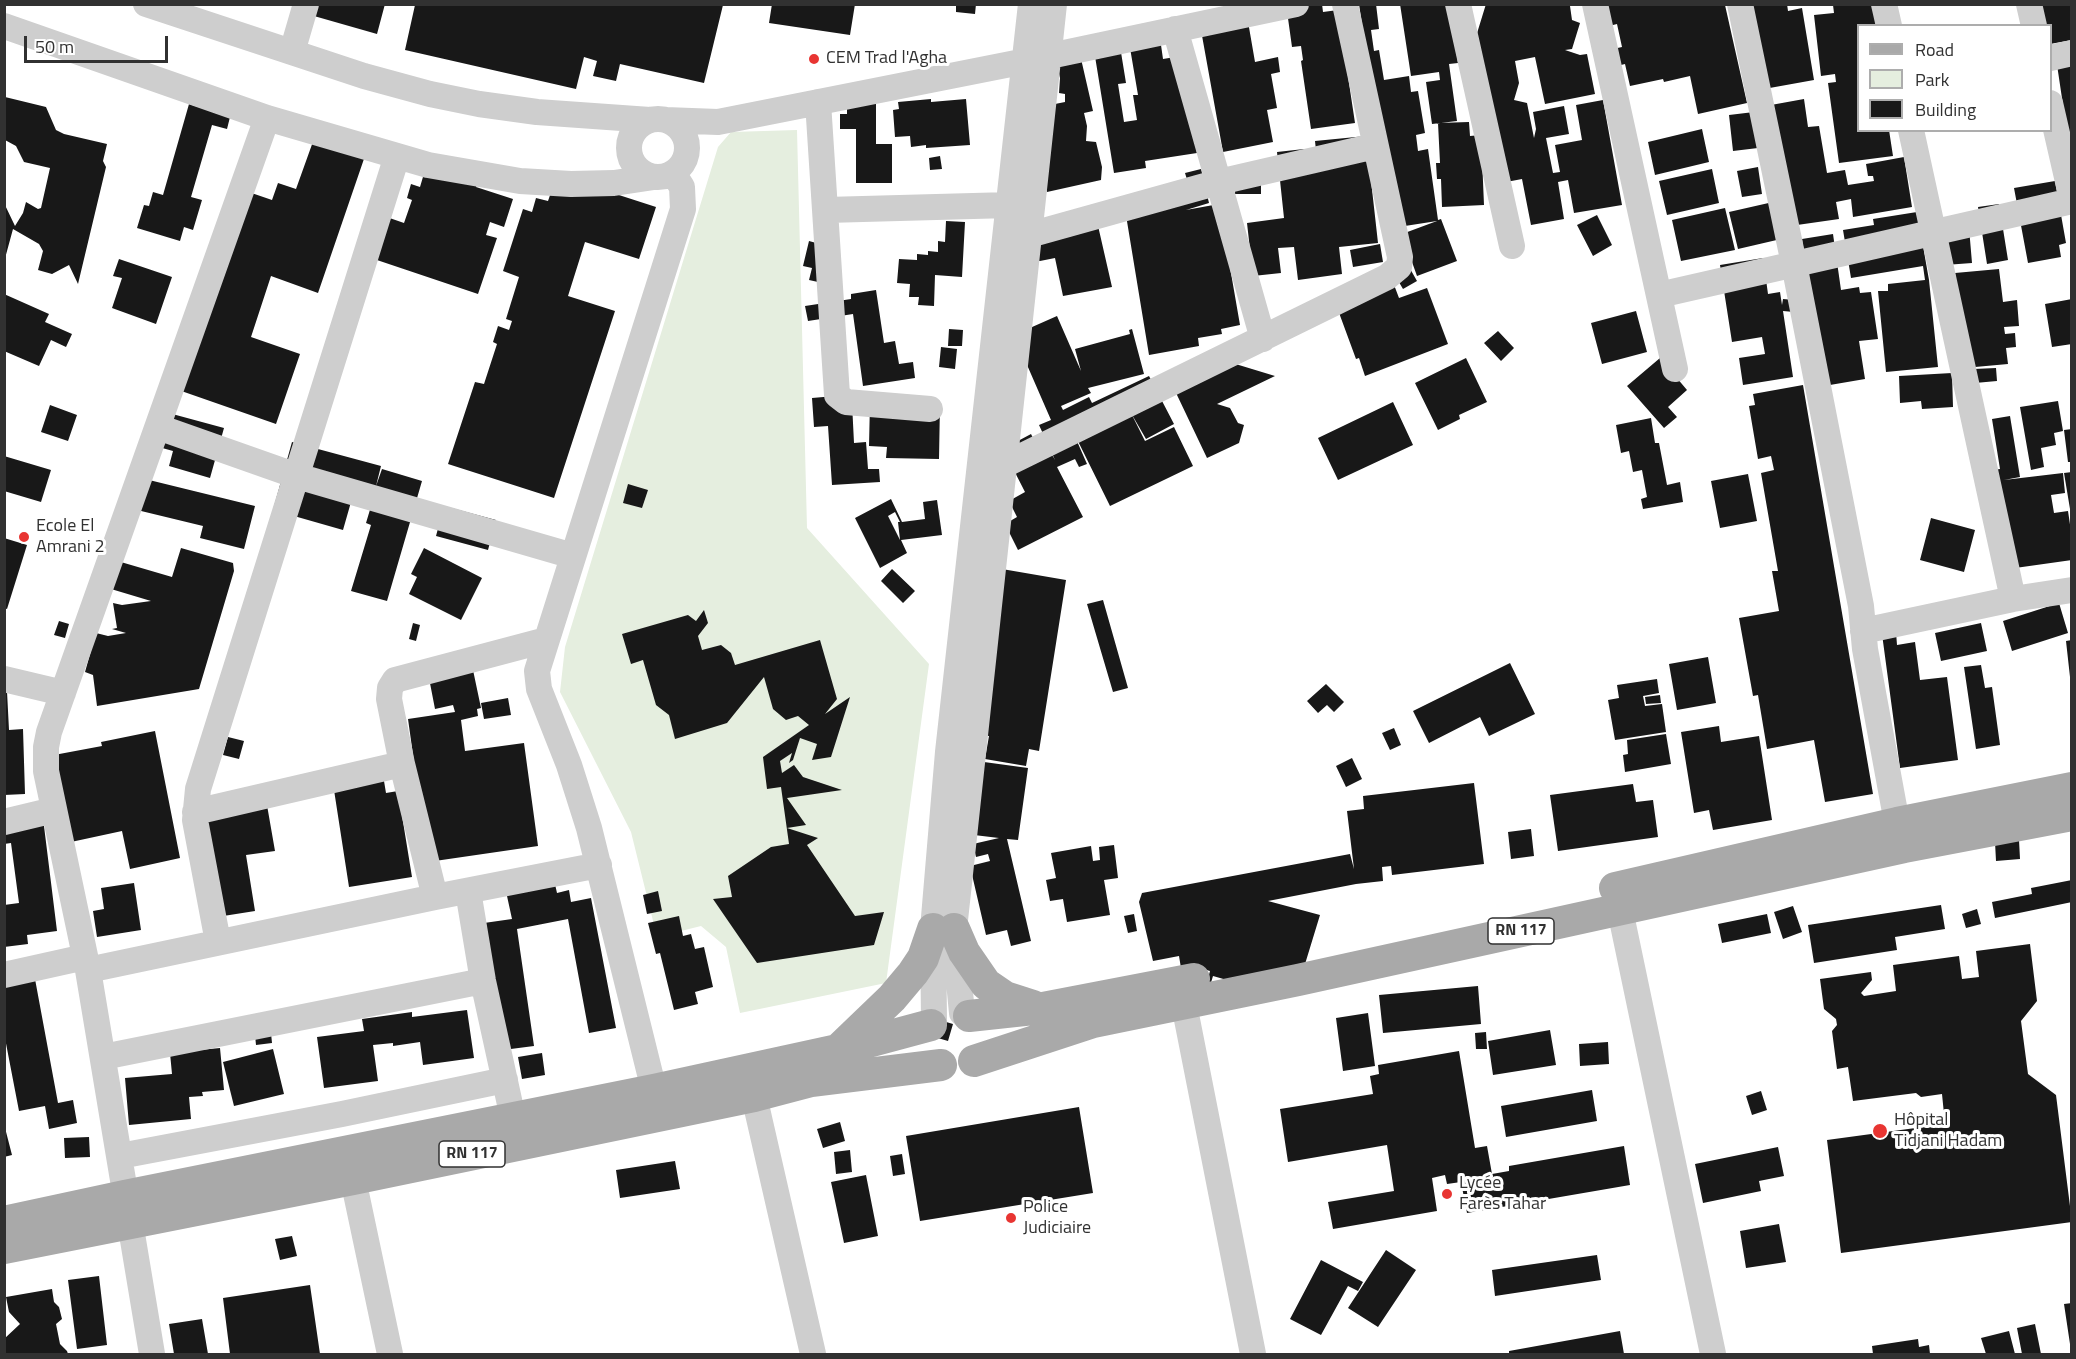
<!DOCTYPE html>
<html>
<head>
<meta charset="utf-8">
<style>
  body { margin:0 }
  #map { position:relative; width:2076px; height:1359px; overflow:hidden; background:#fff; font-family:"Titillium Web",sans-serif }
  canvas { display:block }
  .frame { position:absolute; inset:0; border:6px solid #313131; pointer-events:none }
  .legend { position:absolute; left:1857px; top:24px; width:195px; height:108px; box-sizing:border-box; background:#fff; border:2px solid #adadad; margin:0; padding:8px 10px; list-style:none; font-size:18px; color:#313131 }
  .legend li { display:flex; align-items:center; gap:12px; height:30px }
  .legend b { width:30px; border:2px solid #adadad }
  .scale { position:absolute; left:24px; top:36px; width:144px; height:27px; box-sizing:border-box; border:3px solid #313131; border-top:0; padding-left:8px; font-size:18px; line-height:21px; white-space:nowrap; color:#313131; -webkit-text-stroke:4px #fff; paint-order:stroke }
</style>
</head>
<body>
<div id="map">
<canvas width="2076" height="1359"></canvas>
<div class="frame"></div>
<ul class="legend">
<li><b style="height:8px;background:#a9a9a9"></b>Road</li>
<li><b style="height:16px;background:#e5eedf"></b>Park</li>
<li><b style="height:16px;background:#181818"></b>Building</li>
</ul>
<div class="scale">50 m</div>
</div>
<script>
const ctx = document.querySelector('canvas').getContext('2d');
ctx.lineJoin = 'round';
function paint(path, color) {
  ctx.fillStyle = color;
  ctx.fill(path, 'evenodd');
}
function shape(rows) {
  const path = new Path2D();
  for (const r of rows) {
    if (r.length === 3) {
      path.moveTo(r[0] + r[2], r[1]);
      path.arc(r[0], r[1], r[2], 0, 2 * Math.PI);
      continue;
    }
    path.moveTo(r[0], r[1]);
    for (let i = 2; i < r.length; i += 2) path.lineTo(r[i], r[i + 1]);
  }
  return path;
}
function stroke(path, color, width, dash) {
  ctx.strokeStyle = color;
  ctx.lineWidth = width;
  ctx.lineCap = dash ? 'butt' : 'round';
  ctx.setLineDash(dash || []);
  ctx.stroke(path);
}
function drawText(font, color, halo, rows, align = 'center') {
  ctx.font = font + ' "Titillium Web",sans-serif';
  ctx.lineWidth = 6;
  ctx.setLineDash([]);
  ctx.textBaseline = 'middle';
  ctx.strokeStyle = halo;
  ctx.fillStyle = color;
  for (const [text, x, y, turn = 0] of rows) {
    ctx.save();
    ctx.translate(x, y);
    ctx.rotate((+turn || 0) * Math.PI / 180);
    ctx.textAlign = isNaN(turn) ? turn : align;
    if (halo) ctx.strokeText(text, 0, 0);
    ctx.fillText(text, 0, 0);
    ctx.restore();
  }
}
paint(shape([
  [797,130,807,528,929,664,886,983,740,1013,726,947,701,926,657,937,631,832,560,692,565,647,718,147,731,132]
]), '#e5eedf');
paint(shape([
  [302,4,385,4,377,34,300,12],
  [772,4,855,4,850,35,769,23],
  [956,4,976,4,975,14,956,12],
  [1286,4,1322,4,1323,12,1338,10,1355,123,1311,129,1301,61,1303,60,1301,46,1292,47],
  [1359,4,1376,4,1379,29,1371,30,1374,51,1379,50,1384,80,1409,76,1411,92,1418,91,1425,133,1416,135,1418,151,1428,149,1438,220,1441,219,1457,261,1417,276,1402,234,1437,221,1392,228],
  [1400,4,1449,4,1458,63,1449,64,1457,121,1432,124,1426,82,1440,80,1439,72,1411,76],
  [1486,4,1564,4,1570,6,1572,20,1580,23,1572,49,1565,50,1580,55,1587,54,1595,94,1545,104,1535,57,1515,61,1519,83,1514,100,1527,103,1534,138,1536,129,1533,112,1564,106,1569,134,1546,138,1553,173,1560,172,1555,145,1582,140,1576,105,1603,100,1622,205,1574,213,1568,180,1558,182,1564,219,1531,225,1522,179,1501,183,1474,43],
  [1605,4,1725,5,1747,103,1698,114,1690,76,1664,82,1663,79,1630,86,1625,64,1617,66,1613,49,1622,47,1617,24,1609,26],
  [1749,4,1787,4,1788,11,1802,8,1814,80,1764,89],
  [2037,4,2072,4,2072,40,2050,44,2050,26,2041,26],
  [415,5,723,5,704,83,620,64,616,81,593,76,597,61,584,57,576,89,405,50],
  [1833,5,1873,5,1876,26,1858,26,1858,130,1889,130,1893,156,1839,163,1828,83,1836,82,1835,74,1821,76,1814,15,1834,13],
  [1246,10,1255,62,1278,57,1280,72,1271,74,1277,108,1267,110,1273,142,1223,152,1199,19],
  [1159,31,1163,59,1181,56,1197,153,1145,161,1146,168,1114,173,1093,44,1119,40,1126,83,1118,84,1124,122,1137,120,1133,95,1138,95,1128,36],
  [1079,50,1093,111,1084,113,1087,126,1086,141,1096,142,1102,167,1101,180,1047,192,1044,179,1046,154,1051,153,1048,136,1050,105,1065,102,1065,94,1059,93,1060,78,1056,60],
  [2072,55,2072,152,2070,152,2056,58],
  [5,97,46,107,56,130,64,134,107,144,103,161,106,167,78,284,69,265,52,274,38,270,43,251,39,244,13,229,4,262,4,203,15,226,23,213,26,202,38,209,41,208,50,168,24,162,16,146,5,140],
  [847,97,876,97,876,144,892,144,892,183,856,183,856,129,840,129,840,114,847,114],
  [931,99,931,102,966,99,970,145,926,148,926,145,911,147,910,136,895,137,893,110,899,109,898,102],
  [1804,99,1808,127,1819,126,1827,173,1845,170,1848,185,1874,181,1873,176,1868,176,1866,164,1904,157,1912,207,1853,217,1851,199,1836,202,1839,219,1790,226,1771,105],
  [189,104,230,117,227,129,212,125,191,197,202,200,193,230,184,227,180,241,137,228,144,205,149,206,153,192,163,195],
  [1754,112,1758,148,1733,151,1729,115],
  [1469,122,1470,136,1481,135,1484,205,1442,207,1441,179,1437,179,1436,163,1440,163,1438,123],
  [1702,129,1709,162,1655,175,1648,142],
  [315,136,366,153,318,293,271,276,251,337,300,354,276,424,167,386,234,187,272,200,278,183,296,189],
  [1366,136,1378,243,1339,247,1342,274,1298,280,1294,247,1278,248,1281,273,1253,276,1247,223,1284,218,1277,152,1304,149,1306,170,1318,169,1315,141],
  [940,156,942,169,930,170,929,158],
  [428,160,480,177,476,187,513,199,504,227,490,222,486,235,497,238,478,294,365,256,378,214,404,223,412,200,407,198,411,184,420,187],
  [1236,165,1261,165,1261,194,1235,194],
  [1758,167,1762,194,1742,197,1737,171],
  [1201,169,1209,203,1186,210,1219,204,1240,325,1221,329,1222,334,1198,338,1199,346,1149,355,1123,197,1189,186,1185,173],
  [1712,169,1719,203,1667,215,1659,181],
  [557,175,656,207,639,259,585,242,568,296,615,311,554,498,448,464,475,382,484,384,497,344,493,342,498,326,509,330,512,321,506,319,519,277,503,271,523,209,532,212,536,198,548,201],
  [2055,181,2066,243,2059,245,2061,257,2028,263,2014,188],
  [1773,202,1781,239,1738,249,1729,212],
  [1999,204,2008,260,1987,264,1978,207],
  [1725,208,1735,250,1681,261,1672,220],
  [1917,212,1929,280,1938,367,1886,372,1878,291,1888,291,1888,284,1925,280,1923,266,1851,278,1843,230,1874,225,1873,219],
  [1597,215,1612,245,1593,256,1577,225],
  [1968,216,1972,263,1945,265,1941,218],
  [1096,217,1112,287,1063,296,1055,258,1040,261,1032,260,1037,220],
  [946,221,965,222,962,277,935,275,934,306,918,305,919,297,909,297,910,284,897,283,899,259,917,260,917,254,928,255,928,251,938,252,938,241,945,242],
  [1833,234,1841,290,1859,287,1860,293,1871,292,1878,339,1859,341,1865,379,1824,386,1802,239],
  [809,241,827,246,818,282,809,280,812,268,803,266],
  [1380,244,1383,262,1353,267,1350,250],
  [1404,258,1417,281,1403,289,1390,267],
  [1763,258,1768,294,1780,292,1782,305,1783,299,1795,300,1794,312,1783,311,1793,377,1743,385,1739,358,1765,354,1762,337,1732,342,1720,265],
  [119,259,172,277,156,324,112,308,122,278,113,276],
  [1388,269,1399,298,1427,288,1448,344,1365,376,1359,358,1356,359,1331,291],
  [1999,269,2003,302,2017,300,2019,326,2004,327,2005,334,2015,333,2016,347,2006,348,2008,364,1964,368,1955,273],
  [876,290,884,343,895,341,899,364,913,362,915,378,863,386,853,314,808,321,805,306,851,299,851,294],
  [4,294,49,314,45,322,72,334,66,347,51,340,39,366,4,351],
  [2072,299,2072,344,2052,347,2045,304],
  [1636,311,1647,352,1602,364,1591,323],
  [1057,316,1081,371,1075,349,1130,334,1129,330,1132,329,1144,374,1088,388,1091,393,1061,406,1063,410,1089,397,1092,403,1149,376,1174,424,1146,439,1131,413,1145,441,1174,427,1193,466,1110,506,1069,423,1087,464,1079,467,1075,459,1057,467,1083,517,1018,550,1005,524,1017,517,1009,501,1025,492,1003,449,1031,434,1035,442,1043,439,1055,460,1039,425,1051,420,1014,335],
  [949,329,963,330,962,346,948,346],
  [1498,331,1514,348,1501,361,1484,343],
  [941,347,957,349,955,369,939,367],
  [1206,355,1275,376,1217,404,1230,408,1238,423,1244,425,1239,443,1207,458,1167,374],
  [1466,358,1487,402,1459,415,1460,419,1438,430,1415,383],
  [1660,358,1687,390,1668,407,1677,417,1664,428,1627,386],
  [1996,368,1997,381,1975,383,1974,369],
  [1952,373,1953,407,1922,409,1921,401,1900,403,1899,376],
  [1803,385,1873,794,1825,802,1814,740,1767,749,1758,695,1753,696,1739,618,1779,611,1772,571,1778,571,1761,473,1774,470,1771,456,1758,459,1749,406,1755,405,1753,394],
  [835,396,852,403,854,443,866,442,868,469,879,469,880,482,832,485,828,426,814,427,812,398],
  [2058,401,2063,431,2054,433,2056,445,2041,448,2044,467,2031,470,2020,407],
  [870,402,940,403,939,459,886,458,887,447,869,446],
  [1393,402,1413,445,1338,480,1318,438],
  [50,405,77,415,68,441,41,432],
  [165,412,224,428,210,478,169,466,173,451,155,446],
  [2010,416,2020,477,2004,480,2063,473,2065,493,2051,495,2054,513,2068,511,2072,538,2072,560,2008,569,1993,470,2000,469,1992,419],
  [1651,418,1655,443,1659,443,1667,485,1680,482,1683,502,1643,509,1641,499,1647,497,1642,470,1633,472,1629,451,1621,453,1616,425],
  [2072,429,2072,462,2068,462,2064,430],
  [292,442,381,466,376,486,382,469,422,481,387,601,351,591,371,525,366,523,375,493,355,488,343,530,273,510],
  [4,456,51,470,41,502,4,491],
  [2072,472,2072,509,2070,509,2064,473],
  [1748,474,1757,521,1720,528,1711,481],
  [145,479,255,506,244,549,200,538,203,526,137,510],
  [628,484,648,490,642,508,623,503],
  [891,499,902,522,925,519,923,502,937,500,942,535,901,540,907,553,880,568,855,518],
  [895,512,900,522,898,522,900,540,888,516],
  [444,506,496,520,488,550,436,536],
  [1931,518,1975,530,1964,572,1920,560],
  [4,538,27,545,7,609,4,608],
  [181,548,233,563,234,571,199,689,97,706,93,675,85,672,96,633,108,636,126,633,112,629,117,628,113,603,122,605,151,601,111,589,114,560,172,577],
  [424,548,482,578,461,620,409,594,417,577,411,574],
  [892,569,915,591,903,603,881,581],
  [1002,569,1066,580,1039,751,1029,749,1026,766,985,759,989,736,976,734],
  [1103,600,1128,688,1113,692,1087,604],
  [2059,603,2068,633,2012,651,2003,621],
  [704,610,708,623,698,636,702,650,721,645,731,653,735,665,820,640,837,699,825,714,850,697,831,757,812,760,817,744,800,738,793,760,789,763,792,753,780,761,782,773,794,765,803,777,842,790,787,798,806,825,787,828,818,838,807,845,855,916,884,912,874,945,757,963,713,899,732,897,728,876,771,847,789,844,781,787,767,789,763,757,809,725,798,716,786,720,773,709,764,677,727,723,675,739,669,715,656,705,643,660,631,664,622,634,688,615,696,621],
  [59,621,69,624,65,638,54,635],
  [413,623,420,625,416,641,409,639],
  [1981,623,1987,651,1941,661,1935,633],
  [1896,632,1897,645,1915,642,1920,680,1947,677,1958,760,1900,768,1882,634],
  [2072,640,2072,677,2070,677,2066,641],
  [469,651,481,708,477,709,478,716,461,720,465,751,524,743,538,846,428,862,408,719,455,712,453,705,435,709,429,678],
  [1708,657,1716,703,1677,710,1669,664],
  [1510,663,1535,714,1489,736,1480,717,1429,743,1413,711],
  [1981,665,1985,688,1992,687,2000,745,1976,749,1964,667],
  [4,672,6,672,9,730,23,729,25,794,4,795],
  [1657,679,1659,693,1643,696,1645,706,1662,704,1666,732,1615,740,1608,700,1619,698,1617,685],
  [1326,684,1344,702,1334,712,1327,705,1318,713,1307,701],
  [1660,695,1661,703,1646,704,1645,697],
  [508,698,511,715,484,719,481,703],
  [1719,726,1721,742,1759,736,1772,820,1713,830,1709,810,1694,813,1681,732],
  [1394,728,1401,745,1390,750,1382,733],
  [155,731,180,858,130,869,122,831,71,842,54,755,102,746,101,742],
  [1666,734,1671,764,1625,772,1623,755,1628,754,1627,740],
  [228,737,244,741,239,759,223,755],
  [1352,758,1362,779,1346,787,1336,766],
  [984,762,1028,768,1018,840,1007,839,1031,941,1011,946,1007,930,986,935,970,866,990,861,988,854,976,857,973,844,999,838,974,835],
  [382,769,386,793,398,791,412,877,349,887,332,777],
  [1474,783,1484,864,1392,875,1391,866,1382,867,1383,881,1356,884,1268,901,1320,915,1298,987,1227,980,1213,976,1206,999,1205,990,1210,971,1193,966,1181,968,1179,956,1153,961,1139,902,1142,893,1350,854,1354,869,1347,811,1364,809,1363,796],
  [1633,784,1636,802,1653,800,1658,837,1558,851,1550,795],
  [264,788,275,851,246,855,255,911,217,917,198,803],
  [42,810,57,931,27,935,28,944,4,947,4,905,19,903,11,843,4,844,4,831],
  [1531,829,1534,856,1511,859,1508,832],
  [2019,840,2020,859,1996,861,1995,842],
  [1114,845,1118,878,1104,880,1110,915,1067,922,1063,899,1050,901,1046,880,1056,878,1051,853,1091,846,1093,861,1100,860,1099,847],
  [552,871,557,893,569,890,571,902,591,898,616,1028,589,1033,568,919,517,929,534,1046,503,1050,484,923,512,919,507,896],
  [2072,880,2072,902,1995,918,1992,902,2032,894,2031,888],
  [134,883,141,930,97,937,93,911,104,909,101,888],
  [658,891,662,911,647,914,643,895],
  [1941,905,1945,929,1895,937,1897,950,1814,963,1808,925],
  [1793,906,1802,932,1783,939,1774,912],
  [1977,909,1981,924,1966,928,1962,914],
  [1134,914,1137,931,1128,933,1124,916],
  [1767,914,1771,933,1722,943,1718,924],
  [679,916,683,936,691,934,695,949,704,947,713,987,695,992,698,1004,674,1010,660,953,656,954,648,923],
  [2030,944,2037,1001,2021,1021,2028,1074,2056,1095,2072,1222,1841,1253,1827,1140,1945,1124,1942,1094,1921,1097,1916,1093,1853,1101,1848,1067,1837,1069,1832,1031,1837,1025,1836,1019,1824,1009,1820,979,1871,972,1872,980,1861,993,1864,996,1896,991,1893,965,1959,956,1962,979,1979,977,1976,951],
  [35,979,58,1103,73,1100,77,1123,49,1129,45,1106,19,1111,4,1033,4,985],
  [1478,986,1481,1024,1383,1033,1379,995],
  [467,1010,474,1058,423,1065,420,1042,393,1046,393,1043,373,1045,378,1081,324,1088,317,1037,364,1031,362,1019,412,1012,412,1017],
  [1368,1013,1375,1066,1343,1071,1336,1018],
  [936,1019,953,1024,948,1041,931,1036],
  [270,1023,272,1043,256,1045,254,1025],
  [1550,1030,1556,1065,1493,1075,1488,1041],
  [1486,1032,1487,1049,1476,1049,1475,1033],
  [1608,1042,1609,1064,1580,1066,1579,1044],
  [220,1048,224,1090,202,1092,203,1096,189,1097,191,1119,129,1125,125,1078,172,1074,170,1053],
  [273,1049,284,1094,234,1106,223,1062],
  [1459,1051,1475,1148,1487,1146,1492,1174,1509,1171,1509,1166,1624,1146,1630,1185,1467,1213,1461,1182,1447,1184,1445,1175,1432,1178,1437,1211,1333,1229,1328,1202,1394,1191,1387,1145,1288,1162,1280,1109,1373,1094,1370,1076,1379,1074,1378,1065],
  [542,1053,545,1075,522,1079,518,1057],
  [1592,1090,1597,1121,1506,1137,1501,1106],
  [1761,1091,1767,1110,1752,1115,1746,1096],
  [1079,1107,1093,1193,920,1221,906,1136],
  [840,1122,845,1141,823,1148,817,1129],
  [4,1124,12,1155,4,1157],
  [89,1137,90,1157,65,1158,64,1138],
  [1778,1147,1784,1176,1759,1181,1761,1191,1703,1203,1695,1164],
  [850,1150,852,1172,836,1174,834,1152],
  [902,1154,905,1174,893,1176,890,1156],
  [675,1161,680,1189,620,1198,616,1170],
  [866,1175,878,1236,844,1243,831,1182],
  [1779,1224,1786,1262,1746,1268,1740,1231],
  [292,1236,297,1256,280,1260,275,1239],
  [1386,1250,1416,1270,1378,1327,1348,1308],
  [1597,1255,1601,1280,1495,1296,1492,1270],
  [1321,1260,1363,1282,1358,1291,1348,1286,1321,1335,1290,1319],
  [99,1276,107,1345,77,1349,68,1280],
  [310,1285,320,1354,230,1354,223,1298],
  [52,1289,54,1302,59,1307,62,1319,56,1324,60,1344,67,1351,68,1354,4,1354,4,1339,20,1324,9,1312,6,1297],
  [2072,1303,2072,1344,2070,1344,2064,1304],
  [202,1319,208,1354,174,1354,169,1324],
  [2035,1324,2041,1354,2022,1354,2017,1328],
  [1620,1331,1624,1354,1509,1354,1509,1351],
  [2009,1331,2015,1354,1986,1354,1981,1338],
  [1918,1339,1919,1347,1929,1345,1930,1354,1873,1354,1872,1346]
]), '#181818');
stroke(shape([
  [146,4,364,76,430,94,479,104,537,112,650,120],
  [1458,4,1512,246],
  [1595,4,1675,369],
  [1740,4,1794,264,1861,606,1865,649,1897,823],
  [1884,4,1889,26],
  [2029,4,2034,26],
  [4,26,267,118,428,165,520,181,571,184,614,183,654,177],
  [1175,29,1263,339],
  [292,52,306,4],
  [2050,58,2072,53],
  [818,102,837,395,846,402,930,409],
  [2050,103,2072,199],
  [658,148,29],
  [665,120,718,122,1026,61,1296,4],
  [1911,130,2013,599],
  [826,210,1010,205],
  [1029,235,1219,182,1375,146],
  [1659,295,2072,201],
  [158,427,297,476,573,556],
  [1004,465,1387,277,1399,267,1400,257,1345,4],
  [1863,631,2013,599,2072,590],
  [4,679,63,693],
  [402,764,389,699,390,688,395,680,546,640],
  [195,812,402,764,435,897],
  [4,822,54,810],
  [468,891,483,981,513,1118],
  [1616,891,1713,1354],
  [218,942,195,820,198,789,397,156],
  [88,970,435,897,599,865],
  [4,975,85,957],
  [1180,984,1253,1354],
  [962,1013,954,929,1054,4],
  [934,1021,933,929,948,752,1031,4],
  [103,1057,483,981],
  [654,1090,589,828,569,765,539,689,537,671,683,209,682,187,673,173],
  [754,1096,813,1354],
  [120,1156,342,1114,505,1080],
  [353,1179,390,1354],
  [152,1354,88,970,46,771,46,747,49,732,267,118]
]), '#cecece', 26);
stroke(shape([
  [1615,888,1897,823,2072,788],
  [954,929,964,952,986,984,1005,997,1033,1006],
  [969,1016,1043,1008,1194,979],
  [841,1047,892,998,913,973,923,958,933,929],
  [974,1061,1093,1022,1298,980,1904,847,2072,815],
  [4,1222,125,1196,654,1090,838,1050,931,1025],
  [4,1248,353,1179,754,1096,811,1081,941,1065]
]), '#a9a9a9', 32);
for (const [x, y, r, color] of [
  [814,59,6,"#e83532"],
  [24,537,6,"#e83532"],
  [1880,1131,8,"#e83532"],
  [1447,1194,6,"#e83532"],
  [1011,1218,6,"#e83532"]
]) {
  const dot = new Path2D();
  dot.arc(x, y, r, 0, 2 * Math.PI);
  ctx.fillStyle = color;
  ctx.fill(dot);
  stroke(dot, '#fff', 2);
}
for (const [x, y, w] of [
  [1521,931,66],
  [472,1154,66]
]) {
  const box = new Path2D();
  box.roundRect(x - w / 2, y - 13, w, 26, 4.5);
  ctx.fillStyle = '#fff';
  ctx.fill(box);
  stroke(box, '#313131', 1.5);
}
drawText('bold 16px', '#313131', null, [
  ["RN 117",1521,931],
  ["RN 117",472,1154]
]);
drawText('18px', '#313131', '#fff', [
  ["CEM Trad l'Agha",826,59],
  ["Ecole El",36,527],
  ["Amrani 2",36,548],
  ["Hôpital",1894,1121],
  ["Tidjani Hadam",1894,1142],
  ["Lycée",1459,1184],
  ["Farès Tahar",1459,1205],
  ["Police",1023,1208],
  ["Judiciaire",1023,1229]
], 'left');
</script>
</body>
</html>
